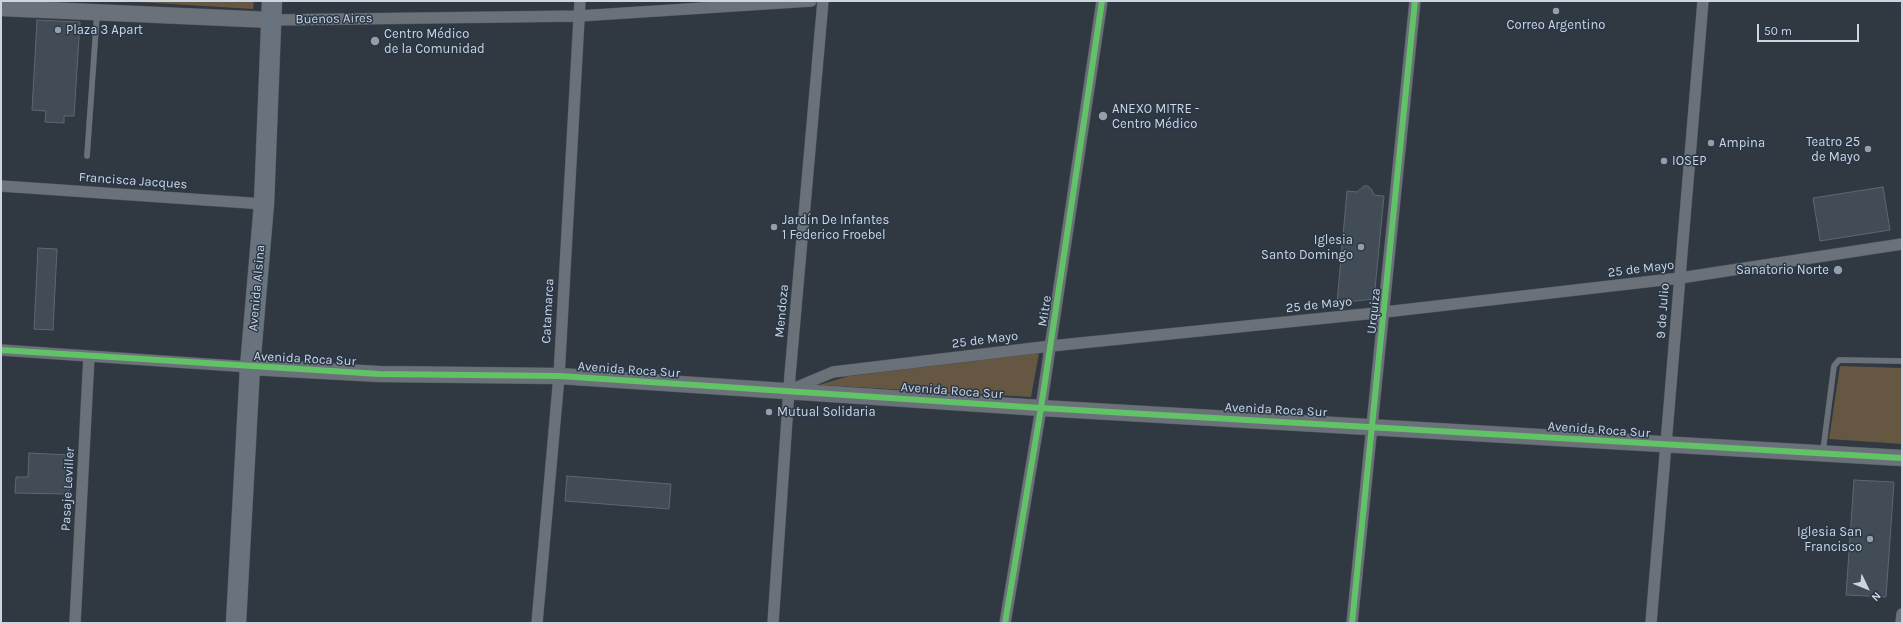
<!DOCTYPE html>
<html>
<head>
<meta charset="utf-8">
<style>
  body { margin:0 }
  #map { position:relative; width:1903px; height:624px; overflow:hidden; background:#303841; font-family:Karla,sans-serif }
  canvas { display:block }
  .frame { position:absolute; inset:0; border:2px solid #cdd6e0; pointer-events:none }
  .north { position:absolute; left:1847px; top:568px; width:40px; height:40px; -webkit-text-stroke:3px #293748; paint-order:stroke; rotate:133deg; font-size:11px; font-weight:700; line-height:16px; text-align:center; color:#cdd6e0 }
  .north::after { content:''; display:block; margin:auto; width:14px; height:18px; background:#cdd6e0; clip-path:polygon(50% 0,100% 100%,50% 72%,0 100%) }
  .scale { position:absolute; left:1757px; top:24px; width:102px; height:18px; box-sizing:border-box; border:2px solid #cdd6e0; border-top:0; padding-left:5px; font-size:12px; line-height:14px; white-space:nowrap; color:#cdd6e0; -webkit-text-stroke:3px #293748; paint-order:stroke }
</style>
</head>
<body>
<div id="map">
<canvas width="1903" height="624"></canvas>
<div class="frame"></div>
<div class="north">N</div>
<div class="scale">50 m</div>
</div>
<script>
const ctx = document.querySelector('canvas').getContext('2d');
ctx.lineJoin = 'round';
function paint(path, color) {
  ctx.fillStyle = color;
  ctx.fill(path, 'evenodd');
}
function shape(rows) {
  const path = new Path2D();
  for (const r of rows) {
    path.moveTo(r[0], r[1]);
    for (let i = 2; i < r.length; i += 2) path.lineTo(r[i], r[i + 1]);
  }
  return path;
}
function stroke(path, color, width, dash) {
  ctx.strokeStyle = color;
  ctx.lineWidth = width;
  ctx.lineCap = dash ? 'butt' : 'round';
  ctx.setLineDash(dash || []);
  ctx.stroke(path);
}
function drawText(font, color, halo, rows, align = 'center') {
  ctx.font = font + ' Karla,sans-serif';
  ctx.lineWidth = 3;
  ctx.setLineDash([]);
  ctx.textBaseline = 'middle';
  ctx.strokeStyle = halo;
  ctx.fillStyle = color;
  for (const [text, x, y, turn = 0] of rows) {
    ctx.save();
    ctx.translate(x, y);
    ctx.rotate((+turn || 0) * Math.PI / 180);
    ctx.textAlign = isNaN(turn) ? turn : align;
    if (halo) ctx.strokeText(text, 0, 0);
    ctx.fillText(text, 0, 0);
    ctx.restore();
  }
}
paint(shape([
  [122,1,254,1,253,9],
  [1039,353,1031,397,819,385,849,376],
  [1840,366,1902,368,1902,444,1829,439]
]), '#665742');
const building = shape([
  [37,20,80,22,74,116,64,116,64,123,45,122,46,111,32,110,37,20],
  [1364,186,1368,186,1372,190,1374,195,1384,196,1374,299,1337,303,1347,191,1357,192,1364,186],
  [1883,187,1890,230,1820,241,1813,198,1883,187],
  [38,248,57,249,53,330,34,329,38,248],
  [29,453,70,455,69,494,15,493,16,477,28,477,29,453],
  [567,476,671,484,669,509,565,501,567,476],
  [1854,480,1894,482,1886,597,1846,595,1854,480]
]);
paint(building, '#424c57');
stroke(building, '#5f666e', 1);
const lane = shape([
  [87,156,97,14],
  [1823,451,1834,366,1839,360,1902,361]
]);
const street = shape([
  [271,20,579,16,811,1],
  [1,186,264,204],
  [1,350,250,367],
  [790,390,833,372,1051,346,1385,312,1680,278,1902,244],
  [75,623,89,356],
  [537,623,559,376,580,1],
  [773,623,790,375,823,1],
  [1005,623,1041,408,1102,1],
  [1352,623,1415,1],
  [1651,623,1703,1],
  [1901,623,1902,614]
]);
const secondary = shape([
  [1,8,271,20],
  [250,367,379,374,559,376,1041,408,1902,458]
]);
const highway = shape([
  [236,623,250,367,264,204,272,1]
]);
stroke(lane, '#50575e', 6);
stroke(street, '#50575e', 12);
stroke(secondary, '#50575e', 17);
stroke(highway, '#50575e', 21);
stroke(lane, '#6b7178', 5.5);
stroke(street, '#6b7178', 11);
stroke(secondary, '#6b7178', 16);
stroke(highway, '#69737d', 20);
stroke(shape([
  [1,350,379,374,559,376,1041,408,1902,458],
  [1005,623,1041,408,1102,1],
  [1352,623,1415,1]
]), '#61c268', 6);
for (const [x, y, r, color] of [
  [1556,11,4,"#969fa8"],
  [58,30,4,"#969fa8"],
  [375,41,5,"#969fa8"],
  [1103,116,5,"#969fa8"],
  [1711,143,4,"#969fa8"],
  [1868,149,4,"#969fa8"],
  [1664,161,4,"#969fa8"],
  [774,227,4,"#969fa8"],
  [1361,247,4,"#969fa8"],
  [1838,270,5,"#969fa8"],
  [769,412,4,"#969fa8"],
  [1870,539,4,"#969fa8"]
]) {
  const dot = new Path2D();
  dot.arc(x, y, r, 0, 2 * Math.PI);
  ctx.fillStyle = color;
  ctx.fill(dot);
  stroke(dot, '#293748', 1.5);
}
drawText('13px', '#cdd6e0', '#293748', [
  ["Buenos Aires",334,19,-1],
  ["Francisca Jacques",133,181,4],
  ["25 de Mayo",1641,269,-7],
  ["Avenida Alsina",257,288,-85],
  ["25 de Mayo",1319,305,-6],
  ["Catamarca",548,311,-87],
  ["Mendoza",782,311,-85],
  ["Mitre",1045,311,-81],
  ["Urquiza",1374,311,-84],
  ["9 de Julio",1663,311,-86],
  ["25 de Mayo",985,340,-7],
  ["Avenida Roca Sur",305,359,3],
  ["Avenida Roca Sur",629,370,4],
  ["Avenida Roca Sur",952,391,4],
  ["Avenida Roca Sur",1276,410,3],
  ["Avenida Roca Sur",1599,430,4],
  ["Pasaje Leviller",68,489,-87]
]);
drawText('13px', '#cdd6e0', '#293748', [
  ["Correo Argentino",1556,25,"center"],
  ["Plaza 3 Apart",66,30],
  ["Centro Médico",384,34],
  ["de la Comunidad",384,49],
  ["ANEXO MITRE -",1112,109],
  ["Centro Médico",1112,124],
  ["Teatro 25",1860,142,"right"],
  ["de Mayo",1860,157,"right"],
  ["Ampina",1719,143],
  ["IOSEP",1672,161],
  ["Jardín De Infantes",782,220],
  ["1 Federico Froebel",782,235],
  ["Iglesia",1353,240,"right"],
  ["Santo Domingo",1353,255,"right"],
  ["Sanatorio Norte",1829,270,"right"],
  ["Mutual Solidaria",777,412],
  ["Iglesia San",1862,532,"right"],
  ["Francisco",1862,547,"right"]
], 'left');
</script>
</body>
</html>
